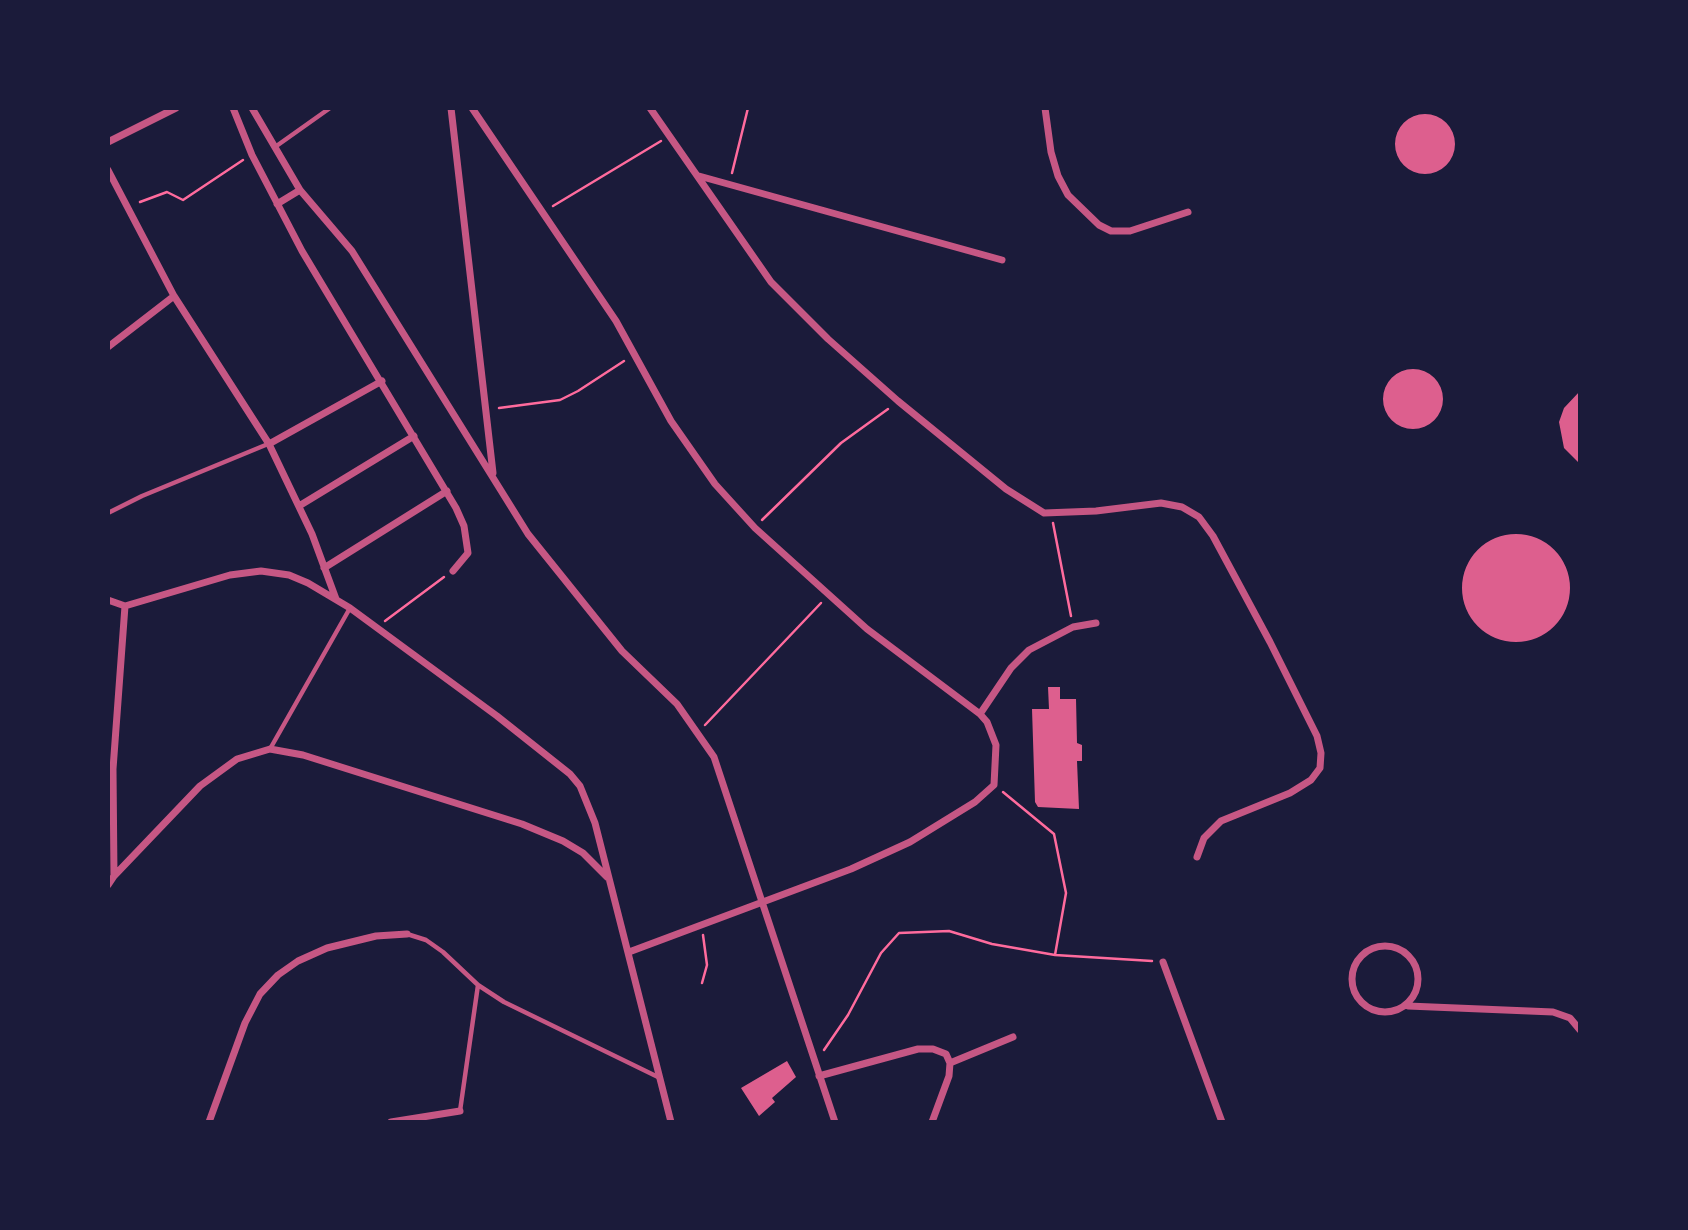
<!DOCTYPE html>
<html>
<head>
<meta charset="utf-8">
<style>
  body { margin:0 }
  #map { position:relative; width:1688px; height:1230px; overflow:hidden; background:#1b1b3a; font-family:"Roboto Condensed",sans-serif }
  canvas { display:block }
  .frame { position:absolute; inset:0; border:110px solid #1b1b3a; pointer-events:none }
</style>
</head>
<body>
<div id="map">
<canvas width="1688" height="1230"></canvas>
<div class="frame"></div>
</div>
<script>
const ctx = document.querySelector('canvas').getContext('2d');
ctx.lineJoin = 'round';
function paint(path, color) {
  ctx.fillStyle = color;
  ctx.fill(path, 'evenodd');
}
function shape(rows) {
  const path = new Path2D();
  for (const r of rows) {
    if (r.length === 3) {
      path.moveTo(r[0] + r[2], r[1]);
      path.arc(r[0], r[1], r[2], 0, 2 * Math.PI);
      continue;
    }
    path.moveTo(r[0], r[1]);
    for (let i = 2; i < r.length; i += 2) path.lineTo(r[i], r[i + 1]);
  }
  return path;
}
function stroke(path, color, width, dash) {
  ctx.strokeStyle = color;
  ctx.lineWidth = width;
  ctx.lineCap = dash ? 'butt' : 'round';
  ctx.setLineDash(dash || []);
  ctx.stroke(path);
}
paint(shape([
  [1425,144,30],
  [1413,399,30],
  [1580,391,1580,464,1564,448,1559,422,1564,408],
  [1516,588,54],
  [1048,687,1060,687,1060,699,1076,699,1077,743,1082,745,1082,761,1077,761,1079,809,1038,807,1035,802,1032,709,1049,709],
  [787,1061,796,1077,772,1098,775,1102,759,1116,741,1088]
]), '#dd5f8e');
stroke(shape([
  [732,173,748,108],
  [140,202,167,192,183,200,243,160],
  [553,206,661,141],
  [499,408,560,400,578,391,624,361],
  [762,520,841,443,888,409],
  [1053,523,1071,616],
  [385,621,444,577],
  [705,725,821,603],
  [1003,792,1054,834,1066,893,1055,955],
  [702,983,707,965,703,935],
  [824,1050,848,1015,881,953,899,933,949,931,992,944,1055,955,1152,961]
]), '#ff6b9d', 2.5);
stroke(shape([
  [275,147,330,108],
  [108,513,142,496,268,444],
  [270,749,350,608],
  [407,934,426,940,443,952,478,985,504,1002,658,1077],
  [460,1111,478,985]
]), '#c65784', 4.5);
stroke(shape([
  [233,108,252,155,302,251,456,508,464,526,468,553,453,571],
  [252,108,300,190,352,251,528,534,622,651,677,704,714,757,835,1122],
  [451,108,493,473],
  [472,108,616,321,671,421,715,484,755,528,867,629,980,714,987,722,996,745,994,785,975,802,910,842,851,869,629,952],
  [650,108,771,282,828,339,898,401,1006,489,1044,513,1096,511,1161,503,1182,507,1199,517,1213,536,1270,642,1317,736,1321,753,1320,768,1311,780,1290,793,1221,821,1204,838,1197,857],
  [1045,108,1051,152,1058,176,1068,195,1099,225,1111,231,1130,231,1188,212],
  [108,142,176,108],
  [108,170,174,296,269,444,312,534,336,599],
  [699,176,1002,260],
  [277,204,300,190],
  [108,347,174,296],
  [269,444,382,381],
  [299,506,414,436],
  [324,568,447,491],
  [108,600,125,606,230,575,261,571,289,575,308,583,350,608,497,716,570,774,580,786,595,823,671,1122],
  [980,714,1011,668,1029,650,1073,627,1096,623],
  [114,876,200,786,237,759,270,749,303,755,522,824,563,841,583,853,607,877],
  [108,885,114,876,113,769,125,606],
  [1385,979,33],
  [1163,962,1222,1122],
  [1408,1006,1553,1012,1570,1018,1580,1030],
  [950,1063,1013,1037],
  [819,1076,918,1049,933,1049,946,1054,950,1063,949,1076,932,1122],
  [209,1122,245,1023,260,994,278,975,298,961,327,948,376,936,407,934],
  [391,1122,460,1111]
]), '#c65784', 7);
</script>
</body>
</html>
